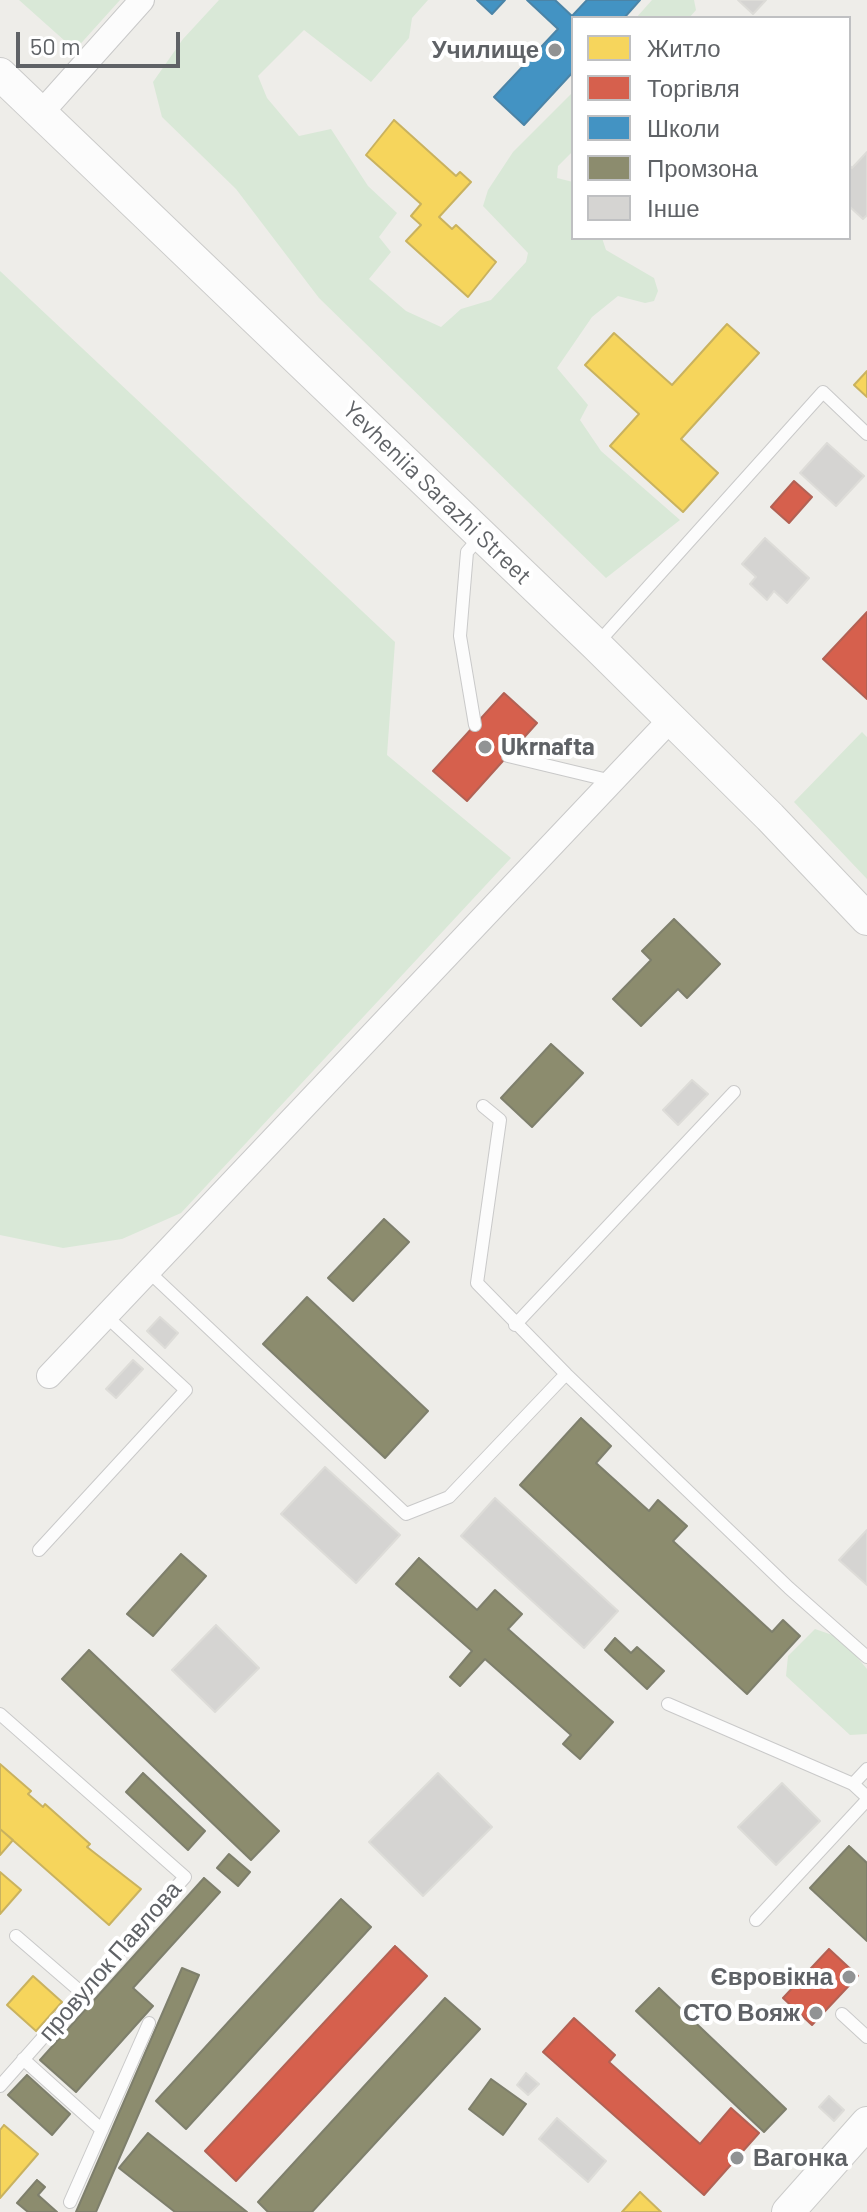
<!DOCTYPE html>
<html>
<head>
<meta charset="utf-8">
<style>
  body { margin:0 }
  #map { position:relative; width:867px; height:2212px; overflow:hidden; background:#eeede9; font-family:Barlow,sans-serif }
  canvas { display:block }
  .legend { position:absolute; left:571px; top:16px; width:280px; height:224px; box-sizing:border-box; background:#fff; border:2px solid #bfc0c2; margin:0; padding:10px 14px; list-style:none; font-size:24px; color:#5f6266 }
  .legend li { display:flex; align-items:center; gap:16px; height:40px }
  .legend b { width:40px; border:2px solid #bfc0c2 }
  .scale { position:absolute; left:16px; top:32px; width:164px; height:36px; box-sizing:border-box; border:4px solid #5f6266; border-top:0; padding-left:10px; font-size:24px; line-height:28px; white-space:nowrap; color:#5f6266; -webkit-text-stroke:6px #fff; paint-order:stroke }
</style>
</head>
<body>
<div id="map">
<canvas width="867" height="2212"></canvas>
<ul class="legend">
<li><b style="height:22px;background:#f6d55c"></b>Житло</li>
<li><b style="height:22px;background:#d6604d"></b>Торгівля</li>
<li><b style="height:22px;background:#4393c3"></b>Школи</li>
<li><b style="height:22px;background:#8c8c6e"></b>Промзона</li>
<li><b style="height:22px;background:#d5d4d2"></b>Інше</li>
</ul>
<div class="scale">50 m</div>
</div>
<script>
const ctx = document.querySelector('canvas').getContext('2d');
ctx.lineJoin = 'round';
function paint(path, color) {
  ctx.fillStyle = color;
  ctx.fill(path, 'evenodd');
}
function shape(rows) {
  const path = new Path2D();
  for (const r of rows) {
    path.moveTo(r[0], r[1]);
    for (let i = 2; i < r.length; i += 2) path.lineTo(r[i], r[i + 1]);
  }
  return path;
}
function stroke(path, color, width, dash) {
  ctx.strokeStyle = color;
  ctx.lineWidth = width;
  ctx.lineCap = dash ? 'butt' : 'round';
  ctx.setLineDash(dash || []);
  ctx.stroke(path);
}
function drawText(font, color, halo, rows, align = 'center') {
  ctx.font = font + ' Barlow,sans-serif';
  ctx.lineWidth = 8;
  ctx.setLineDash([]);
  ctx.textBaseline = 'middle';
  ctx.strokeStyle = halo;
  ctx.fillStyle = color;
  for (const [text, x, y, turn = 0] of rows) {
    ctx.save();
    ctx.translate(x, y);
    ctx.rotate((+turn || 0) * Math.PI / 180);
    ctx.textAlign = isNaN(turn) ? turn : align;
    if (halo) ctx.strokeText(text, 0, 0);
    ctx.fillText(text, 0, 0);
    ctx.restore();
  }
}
paint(shape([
  [19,0,120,0,75,50],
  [219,0,428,0,412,18,409,38,371,82,304,30,258,76,267,98,299,136,331,129,368,186,397,213,379,237,391,252,369,279,406,311,441,327,461,309,491,300,526,262,528,253,483,206,488,190,513,152,573,92,573,151,558,166,557,178,573,182,573,238,602,238,606,250,654,278,658,291,654,301,645,303,618,296,592,317,557,368,588,405,580,420,601,451,680,520,606,578,319,298,236,189,162,117,153,82,183,39],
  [652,0,694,0,696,10,689,18,636,18],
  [0,271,395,642,387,755,511,858,181,1213,122,1239,63,1248,0,1235],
  [862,732,867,737,867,879,794,802],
  [815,1629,841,1638,867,1669,867,1734,850,1735,786,1676,788,1656]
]), '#d9e8d7');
const homes = shape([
  [394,120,456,176,460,172,471,182,439,217,452,229,456,225,496,262,468,297,406,241,421,225,411,216,421,204,366,155,394,120],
  [727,324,759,353,681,439,718,473,683,512,610,446,639,414,585,365,614,333,672,385,727,324],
  [867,371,867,397,854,385,867,371],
  [0,1764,31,1791,28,1794,43,1807,45,1804,90,1844,87,1847,141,1889,109,1925,0,1829,0,1764],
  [0,1829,13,1840,0,1855,0,1829],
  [0,1872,21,1890,0,1914,0,1872],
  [33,1976,62,2002,36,2031,7,2005,33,1976],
  [4,2125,38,2154,0,2198,0,2130,4,2125],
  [640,2192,661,2212,622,2212,640,2192]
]);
paint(homes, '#f6d55c');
stroke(homes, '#c9b25f', 2);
const shops = shape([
  [794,481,812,497,789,523,771,507,794,481],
  [867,612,867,699,823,659,867,612],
  [504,693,537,723,467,801,433,771,504,693],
  [395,1946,427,1976,236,2181,205,2151,395,1946],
  [829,1949,858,1976,812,2025,783,1998,829,1949],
  [574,2018,615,2055,609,2062,700,2144,731,2108,759,2133,704,2195,543,2052,574,2018]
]);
paint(shops, '#d6604d');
stroke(shops, '#b26154', 2);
const schools = shape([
  [477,0,505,0,492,14,477,0],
  [527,0,555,0,572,16,587,0,640,0,624,18,573,18,573,72,524,125,494,97,558,29,527,0]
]);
paint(schools, '#4393c3');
stroke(schools, '#4b84a7', 2);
const industry = shape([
  [674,919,720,964,687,998,678,989,641,1026,613,999,651,960,642,951,674,919],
  [551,1044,583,1073,532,1127,501,1098,551,1044],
  [384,1219,409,1242,353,1301,328,1278,384,1219],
  [307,1297,428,1411,385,1458,263,1344,307,1297],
  [581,1418,611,1446,596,1463,649,1511,658,1500,687,1526,673,1541,772,1632,783,1620,800,1636,747,1694,520,1485,581,1418],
  [181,1554,206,1576,153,1636,127,1614,181,1554],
  [419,1558,477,1610,495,1590,522,1614,508,1629,613,1722,580,1759,563,1744,571,1735,485,1659,460,1686,450,1677,472,1651,396,1584,419,1558],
  [615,1638,631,1653,637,1647,664,1671,647,1689,605,1650,615,1638],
  [89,1650,279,1831,251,1860,62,1679,89,1650],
  [143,1773,205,1831,188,1850,126,1792,143,1773],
  [849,1846,867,1863,867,1941,810,1888,849,1846],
  [229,1854,250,1872,238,1886,217,1868,229,1854],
  [204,1878,220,1892,133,1988,153,2006,76,2092,40,2060,204,1878],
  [341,1899,371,1927,186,2129,156,2101,341,1899],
  [182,1968,199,1975,96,2212,76,2212,182,1968],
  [659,1988,786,2109,764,2132,636,2011,659,1988],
  [445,1998,480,2029,312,2212,268,2212,258,2202,445,1998],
  [27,2075,70,2114,52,2135,8,2095,27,2075],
  [491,2079,526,2104,503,2135,469,2109,491,2079],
  [148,2133,247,2212,175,2212,119,2168,148,2133],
  [37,2180,45,2187,38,2195,57,2212,28,2212,17,2203,37,2180]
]);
paint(industry, '#8c8c6e');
stroke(industry, '#7e7f6c', 2);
const building = shape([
  [738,0,766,0,753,14,738,0],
  [867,152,867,215,863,219,849,206,849,165,852,168,867,152],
  [827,443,864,476,836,506,800,473,827,443],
  [765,538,809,578,787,603,774,591,767,600,750,584,756,577,742,564,765,538],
  [692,1080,708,1094,678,1125,663,1110,692,1080],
  [160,1317,178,1333,165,1348,147,1331,160,1317],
  [133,1360,143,1369,116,1398,106,1389,133,1360],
  [325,1467,400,1535,356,1583,281,1514,325,1467],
  [495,1498,618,1611,584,1648,461,1536,495,1498],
  [867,1530,867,1585,839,1560,867,1530],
  [216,1625,259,1668,215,1712,172,1670,216,1625],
  [438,1773,492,1827,423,1896,369,1842,438,1773],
  [782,1783,820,1821,776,1865,738,1827,782,1783],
  [526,2073,539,2084,528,2095,517,2085,526,2073],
  [829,2096,844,2110,834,2121,819,2107,829,2096],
  [557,2118,606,2161,588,2182,539,2139,557,2118]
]);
paint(building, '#d5d4d2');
stroke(building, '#dddcd8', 2);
const lane = shape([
  [596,645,823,392,867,434],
  [475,725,460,636,467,552,480,537],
  [508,756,612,781],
  [148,1271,406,1514,449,1497,566,1374,477,1283,500,1120,483,1106],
  [515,1325,734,1092],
  [566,1374,789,1588,867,1657],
  [39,1550,186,1390,106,1316],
  [668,1704,853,1784],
  [0,1714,185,1877,0,2086],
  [867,1769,853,1784,867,1797],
  [756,1920,867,1800],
  [16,1936,82,1993],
  [842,2014,867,2037],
  [23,2059,102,2130],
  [70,2202,149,2023]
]);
const street = shape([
  [41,113,142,0],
  [49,1376,671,719]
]);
const secondary = shape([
  [0,74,596,645,770,817,867,919],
  [788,2212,867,2123]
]);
stroke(lane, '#c9c9c9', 14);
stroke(street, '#c9c9c9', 26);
stroke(secondary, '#cbcbca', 34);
stroke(lane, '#fcfcfc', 12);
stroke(street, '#fcfcfc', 24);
stroke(secondary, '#fcfcfc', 32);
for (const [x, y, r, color] of [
  [555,50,8,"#919394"],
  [485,747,8,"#919394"],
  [849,1977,8,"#919394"],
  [816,2013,8,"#919394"],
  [737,2158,8,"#919394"]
]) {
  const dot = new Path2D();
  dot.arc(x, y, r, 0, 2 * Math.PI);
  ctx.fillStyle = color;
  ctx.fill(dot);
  stroke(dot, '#fff', 3);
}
drawText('bold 24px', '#5f6266', '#fff', [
  ["Училище",539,50],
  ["Ukrnafta",501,747,"left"],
  ["Євровікна",833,1977],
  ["СТО Вояж",800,2013],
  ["Вагонка",753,2158,"left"]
], 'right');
drawText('24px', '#5f6266', '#fff', [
  ["Yevheniia Sarazhi Street",437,493,44],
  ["провулок Павлова",110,1961,-49]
]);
</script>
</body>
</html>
